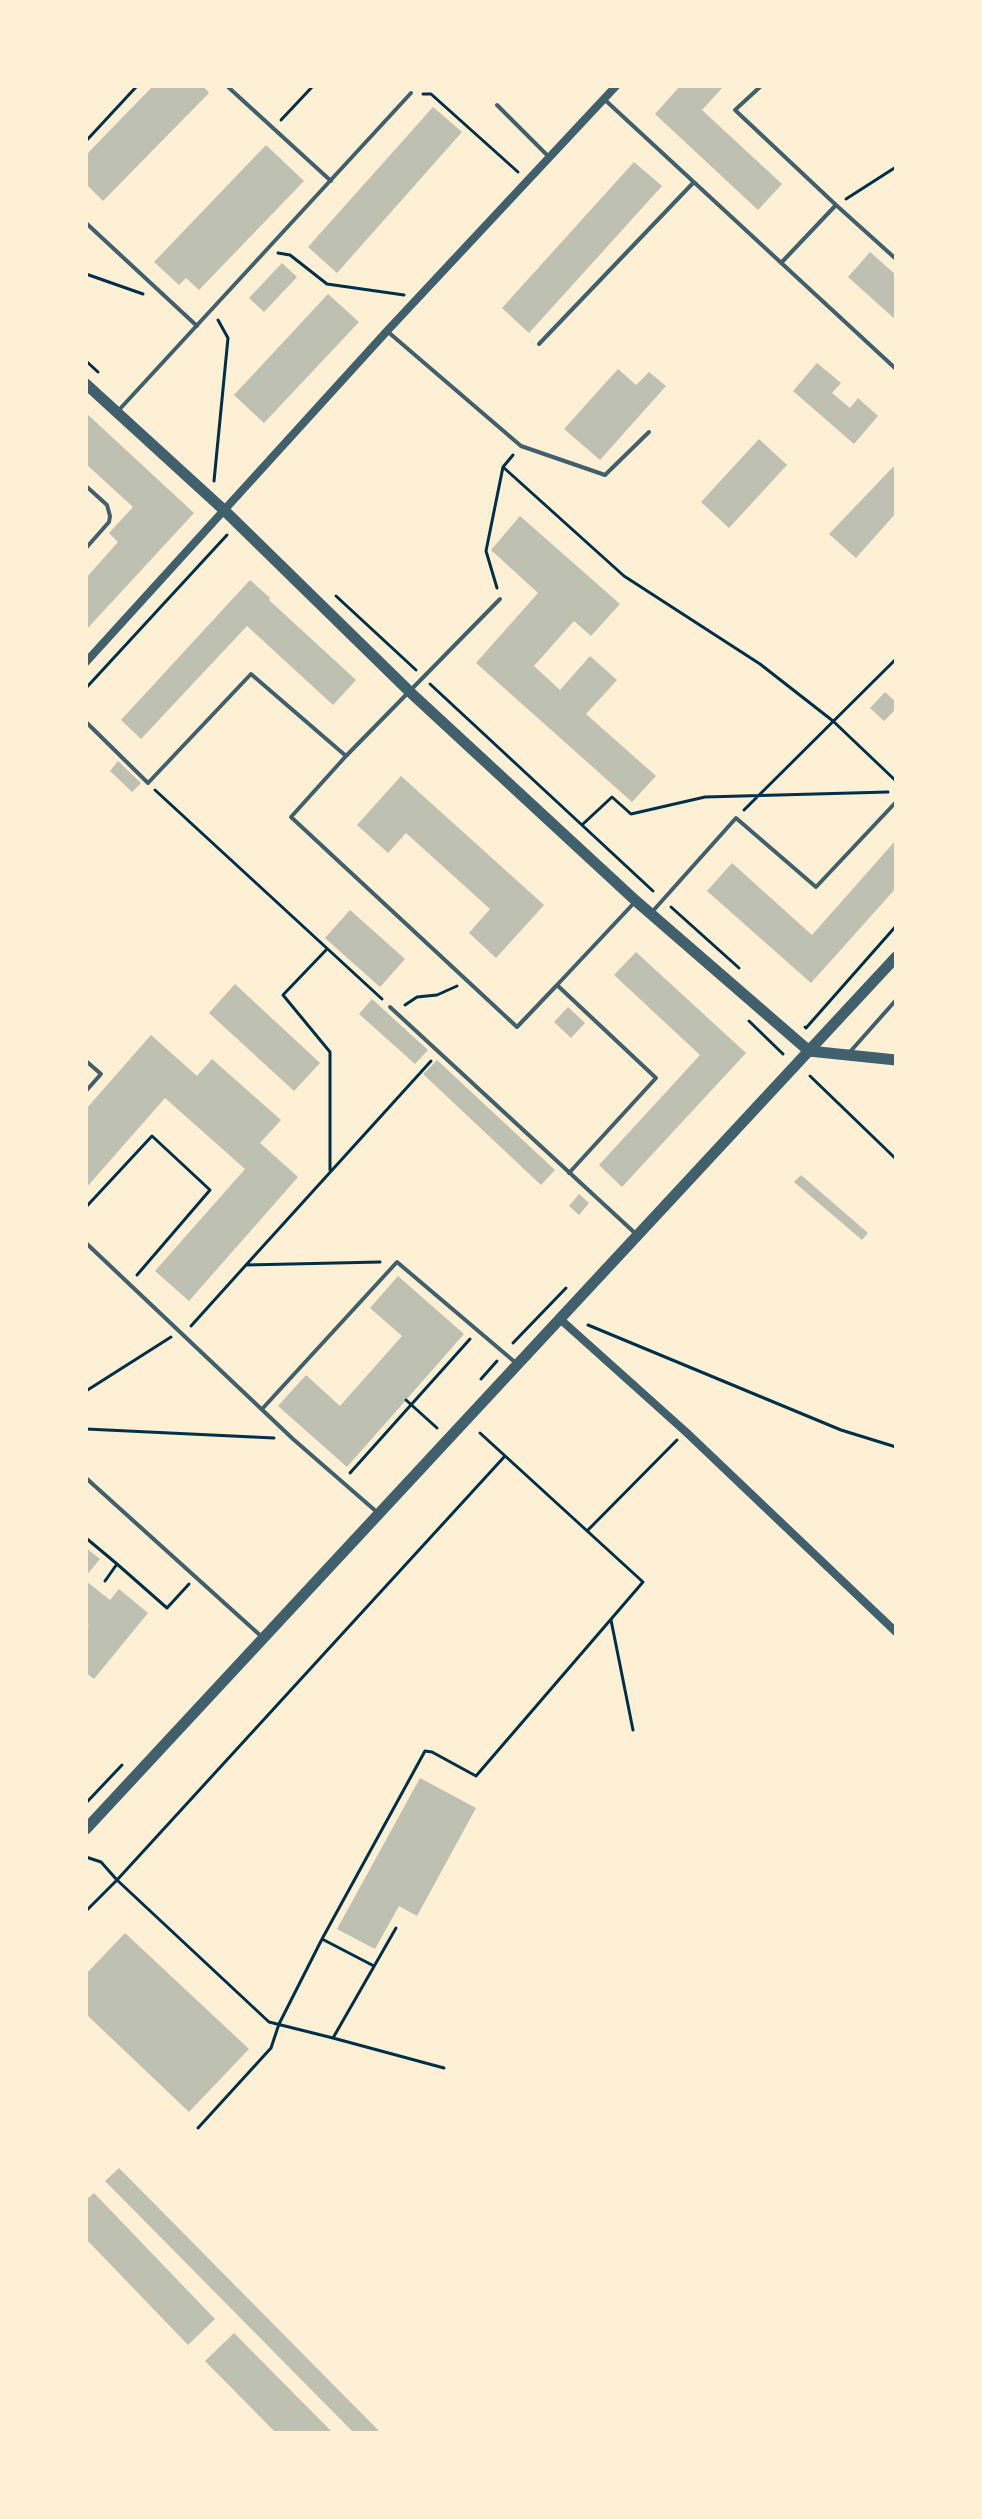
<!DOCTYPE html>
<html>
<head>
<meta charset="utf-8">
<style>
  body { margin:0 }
  #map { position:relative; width:982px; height:2519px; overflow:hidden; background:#fdf0d5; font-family:"Crimson Pro",serif }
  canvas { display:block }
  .frame { position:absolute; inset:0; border:88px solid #fdf0d5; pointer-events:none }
</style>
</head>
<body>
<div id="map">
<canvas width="982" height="2519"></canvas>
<div class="frame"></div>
</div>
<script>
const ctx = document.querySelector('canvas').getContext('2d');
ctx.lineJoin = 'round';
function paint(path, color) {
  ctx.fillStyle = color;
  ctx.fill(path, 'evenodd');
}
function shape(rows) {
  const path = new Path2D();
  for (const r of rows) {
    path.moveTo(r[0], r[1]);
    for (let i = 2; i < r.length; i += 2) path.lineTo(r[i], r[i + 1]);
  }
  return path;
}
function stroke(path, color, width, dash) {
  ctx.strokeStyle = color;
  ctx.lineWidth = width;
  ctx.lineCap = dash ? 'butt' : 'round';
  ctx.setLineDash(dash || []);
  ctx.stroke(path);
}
paint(shape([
  [153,86,203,86,209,93,103,201,86,184,86,155],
  [680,86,724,86,702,110,782,184,758,210,655,114],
  [433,107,462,132,337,273,308,247],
  [266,145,304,181,199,290,186,278,179,285,154,262],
  [634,162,662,186,529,333,502,308],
  [870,252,896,275,896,320,848,277],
  [282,263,297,277,264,312,249,298],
  [328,294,359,322,264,423,234,395],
  [817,363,841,383,832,393,850,408,858,398,878,416,854,444,793,391],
  [618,369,636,385,649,372,666,386,600,460,564,429],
  [86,413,194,513,86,630,86,578,118,542,109,533,133,507,86,464],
  [759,439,787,465,729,528,701,502],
  [893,467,896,469,896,513,856,558,829,534],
  [520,516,620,604,591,636,574,621,534,666,560,690,590,656,617,680,586,714,656,776,632,802,476,663,538,593,491,550],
  [250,580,270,598,269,600,356,680,333,705,247,626,141,739,121,720],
  [885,692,896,702,896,709,884,721,870,708],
  [118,761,141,783,132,792,110,771],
  [401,776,544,905,496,958,469,933,490,909,406,833,388,853,357,825],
  [896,840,896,888,811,983,707,891,732,863,812,935],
  [350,910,405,959,380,987,325,938],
  [636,952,746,1053,622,1187,599,1165,700,1055,614,975],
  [235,984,320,1063,294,1091,209,1013],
  [372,999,428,1050,415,1064,359,1014],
  [568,1007,585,1023,571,1038,554,1022],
  [151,1035,197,1076,212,1059,281,1120,260,1143,298,1177,189,1301,155,1271,245,1169,165,1098,86,1188,86,1109],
  [437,1060,555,1170,541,1185,423,1074],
  [801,1175,868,1233,862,1240,794,1182],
  [579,1194,589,1203,579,1215,569,1206],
  [398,1276,464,1334,347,1467,278,1406,306,1375,340,1406,402,1336,370,1308],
  [86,1548,100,1559,86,1576],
  [86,1581,110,1600,119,1589,148,1613,94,1679,86,1673,86,1628,89,1625,86,1622],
  [420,1778,476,1808,417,1916,399,1906,375,1949,337,1929],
  [125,1933,249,2049,189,2112,86,2014,86,1974],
  [119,2168,381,2433,354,2433,105,2181],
  [94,2193,215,2319,188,2345,86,2239,86,2200],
  [234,2333,333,2433,276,2433,205,2361]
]), '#bec0b2');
stroke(shape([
  [423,94,431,94,518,172],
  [281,120,313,86],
  [86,141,137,86],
  [846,199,896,167],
  [278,253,290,255,327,284,404,295],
  [86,274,143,294],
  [86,361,98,372],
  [503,467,624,576,760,664,833,721,896,781],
  [214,481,228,338,218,320],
  [497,588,486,551,503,467,513,455],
  [336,596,416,670],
  [430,684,653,891],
  [86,688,227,535],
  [155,790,382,999],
  [744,810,896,659],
  [583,824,612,797,631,814,705,797,888,792],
  [671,907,739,968],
  [327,949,283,995,330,1052,330,1170],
  [405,1005,417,997,437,995,457,986],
  [749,1021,783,1054],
  [805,1027,806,1028,896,926],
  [810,1076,896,1159],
  [86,1207,152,1136,210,1190,137,1275],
  [246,1265,431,1061],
  [588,1325,841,1430,896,1447],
  [191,1326,246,1265,380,1262],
  [513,1343,566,1288],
  [481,1379,497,1361],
  [86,1391,171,1337],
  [406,1400,437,1428],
  [86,1429,274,1438],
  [350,1473,470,1339],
  [587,1531,677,1440],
  [86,1538,117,1564,105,1581],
  [117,1564,167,1608,189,1584],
  [611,1620,633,1730],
  [86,1803,122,1765],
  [86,1857,101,1862,117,1880,505,1456],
  [86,1911,117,1880,269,2022,333,2038,396,1928],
  [322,1939,374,1966],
  [333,2038,444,2068],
  [198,2128,271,2048,279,2024,322,1939,425,1751,432,1752,476,1776,643,1582,480,1433]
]), '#003049', 3);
stroke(shape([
  [227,86,331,181],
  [761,86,735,110,836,205,781,263],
  [604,99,896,369],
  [497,105,548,156],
  [836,205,896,259],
  [86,223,197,326],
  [387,331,521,446,605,475,649,432],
  [539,344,693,183],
  [118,411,411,93],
  [86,486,107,505,110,516,109,522,86,548],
  [86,722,148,783,251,674,346,756,500,599],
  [346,756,291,817,517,1027,557,985],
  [652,912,736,818,816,887,896,802],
  [390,1007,636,1234],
  [849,1053,896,1000],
  [86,1061,101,1074,86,1091],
  [569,1173,656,1078,557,985,634,903],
  [86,1243,293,1439,378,1513],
  [263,1408,397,1262,516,1363],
  [86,1478,262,1637]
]), '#3f606c', 4);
stroke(shape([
  [86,662,387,331,616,86],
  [560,1319,686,1432,896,1632]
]), '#3f606c', 8);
stroke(shape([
  [86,384,225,511,410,692,636,901,809,1051,896,1060],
  [86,1829,896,957]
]), '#3f606c', 11);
</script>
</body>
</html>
